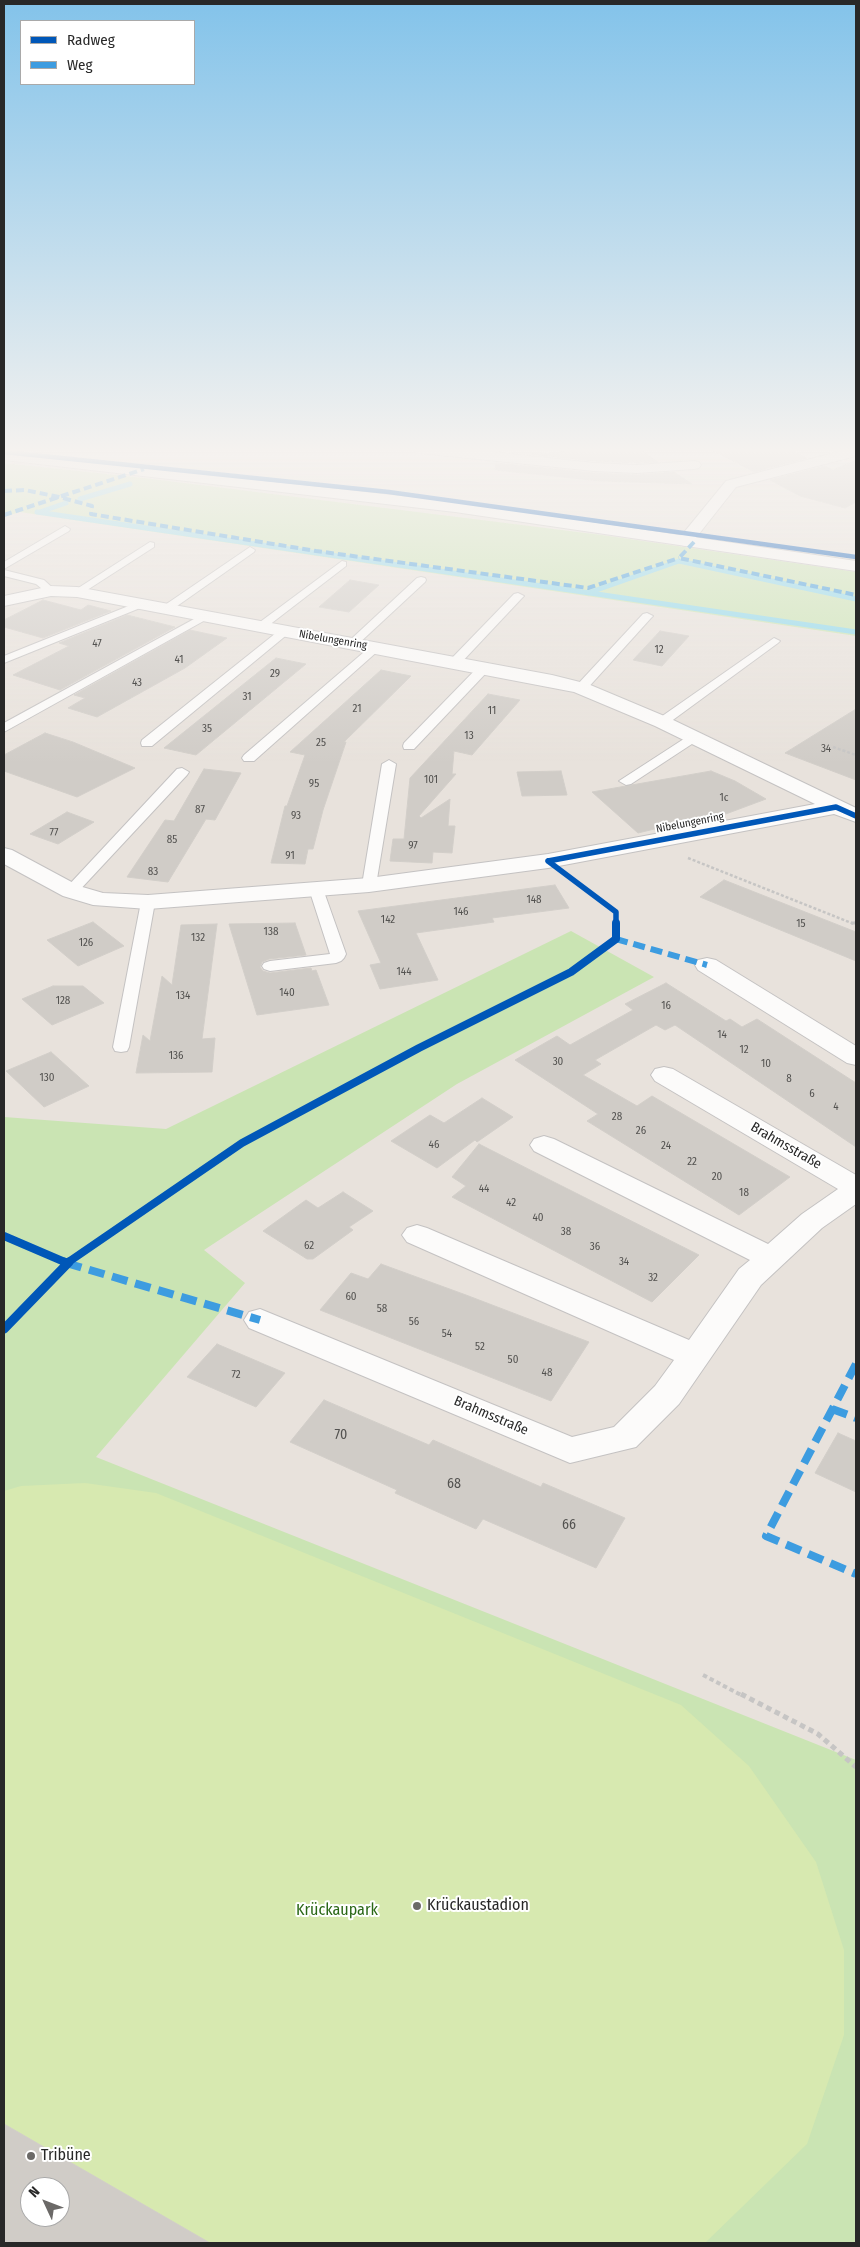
<!DOCTYPE html>
<html>
<head>
<meta charset="utf-8">
<style>
  body { margin:0 }
  #map { position:relative; width:860px; height:2247px; overflow:hidden; background:#e8e2dc; font-family:"Fira Sans Condensed",sans-serif }
  canvas { display:block }
  .frame { position:absolute; inset:0; border:5px solid #282828; pointer-events:none }
  .legend { position:absolute; left:20px; top:20px; width:175px; height:65px; box-sizing:border-box; background:#fff; border:1px solid #a9a9a9; margin:0; padding:6px 9px; list-style:none; font-size:15px; color:#282828 }
  .legend li { display:flex; align-items:center; gap:10px; height:25px }
  .legend b { width:25px; border:1px solid #a9a9a9 }
  .north { position:absolute; left:20px; top:2177px; width:50px; height:50px; box-sizing:border-box; background:#fff; border:1px solid #a9a9a9; border-radius:50%; rotate:313deg; font-size:14px; font-weight:700; line-height:20px; text-align:center; color:#282828 }
  .north::after { content:''; display:block; margin:auto; width:18px; height:22px; background:#6b6967; clip-path:polygon(50% 0,100% 100%,50% 72%,0 100%) }
</style>
</head>
<body>
<div id="map">
<canvas width="860" height="2247"></canvas>
<div class="frame"></div>
<ul class="legend">
<li><b style="height:6px;background:#0057b8"></b>Radweg</li>
<li><b style="height:6px;background:#3d9ce0"></b>Weg</li>
</ul>
<div class="north">N</div>
</div>
<script>
const ctx = document.querySelector('canvas').getContext('2d');
ctx.lineJoin = 'round';
function paint(path, color) {
  ctx.fillStyle = color;
  ctx.fill(path, 'evenodd');
}
function shape(rows) {
  const path = new Path2D();
  for (const r of rows) {
    path.moveTo(r[0], r[1]);
    for (let i = 2; i < r.length; i += 2) path.lineTo(r[i], r[i + 1]);
  }
  return path;
}
function stroke(path, color, width, dash) {
  ctx.strokeStyle = color;
  ctx.lineWidth = width;
  ctx.lineCap = dash ? 'butt' : 'round';
  ctx.setLineDash(dash || []);
  ctx.stroke(path);
}
function drawText(font, color, halo, rows, align = 'center') {
  ctx.font = font + ' "Fira Sans Condensed",sans-serif';
  ctx.lineWidth = 4;
  ctx.setLineDash([]);
  ctx.textBaseline = 'middle';
  ctx.strokeStyle = halo;
  ctx.fillStyle = color;
  for (const [text, x, y, turn = 0] of rows) {
    ctx.save();
    ctx.translate(x, y);
    ctx.rotate((+turn || 0) * Math.PI / 180);
    ctx.textAlign = isNaN(turn) ? turn : align;
    if (halo) ctx.strokeText(text, 0, 0);
    ctx.fillText(text, 0, 0);
    ctx.restore();
  }
}
paint(shape([
  [4,463,144,478,602,535,856,572,856,636,20,512,4,517],
  [571,931,654,977,457,1084,204,1250,245,1283,96,1457,856,1760,856,2243,4,2243,4,1117,166,1129],
  [30,2187,60,2187,60,2217,30,2217]
]), '#cae4b3');
paint(shape([
  [85,1483,156,1493,681,1705,749,1766,816,1862,844,1950,844,2035,807,2144,705,2243,4,2243,4,1491,21,1486],
  [30,2187,60,2187,60,2217,30,2217]
]), '#d7e9b0');
stroke(shape([
  [80,499,130,484],
  [37,512,856,632],
  [40,512,66,503],
  [588,593,679,561,856,599]
]), '#8cd9ed', 5);
const building = shape([
  [621,449,639,449,658,462,637,463,594,461,529,454,621,449],
  [710,449,788,449,807,458,754,472,710,449],
  [856,460,856,502,845,508,800,496,770,480,825,466,833,470,856,460],
  [496,463,594,473,637,475,674,472,692,484,600,481,495,470,496,463],
  [350,580,379,585,349,612,319,607,350,580],
  [43,600,81,610,88,605,111,611,43,638,4,627,4,620,43,600],
  [127,615,175,627,60,690,13,675,69,646,59,643,127,615],
  [190,630,227,638,185,668,97,717,68,708,85,698,74,695,190,630],
  [660,631,689,636,662,666,633,660,660,631],
  [276,658,306,664,196,755,164,748,276,658],
  [381,670,411,676,344,742,346,742,323,810,313,849,308,849,305,864,271,863,285,806,287,806,305,755,290,752,381,670],
  [488,694,520,700,472,755,454,751,452,774,456,774,419,816,421,818,450,799,448,826,455,826,452,853,433,852,432,863,390,861,393,839,404,839,410,778,488,694],
  [856,709,856,780,785,753,856,709],
  [45,733,73,742,135,768,77,797,4,771,4,755,45,733],
  [204,769,241,773,215,820,206,819,168,882,127,877,165,820,174,821,204,769],
  [561,771,567,795,522,796,517,772,561,771],
  [711,771,735,781,766,799,715,818,711,815,638,833,592,792,711,771],
  [67,812,94,822,58,844,30,834,67,812],
  [724,880,856,932,856,961,700,897,724,880],
  [555,885,569,908,492,918,494,922,416,933,438,980,380,989,370,965,381,963,358,911,555,885],
  [93,922,124,946,78,966,47,940,93,922],
  [295,923,306,955,269,959,262,962,260,967,263,971,270,973,311,968,312,971,316,970,329,1005,257,1015,229,924,295,923],
  [217,924,202,1039,215,1038,212,1072,136,1073,143,1035,150,1041,162,976,172,985,181,925,217,924],
  [666,983,726,1021,730,1019,742,1027,757,1019,856,1083,856,1147,675,1025,665,1030,656,1025,595,1060,601,1064,583,1075,637,1106,652,1096,790,1177,739,1215,587,1121,598,1114,515,1060,557,1036,570,1045,633,1010,625,1004,666,983],
  [53,986,83,986,104,1003,52,1025,22,999,53,986],
  [51,1052,89,1086,44,1107,6,1071,51,1052],
  [482,1098,513,1117,477,1142,475,1140,437,1168,391,1141,430,1115,444,1123,482,1098],
  [479,1144,544,1177,699,1255,652,1302,452,1197,466,1186,452,1177,479,1144],
  [343,1192,373,1211,349,1227,353,1230,313,1259,307,1259,263,1231,306,1200,318,1208,343,1192],
  [381,1264,466,1295,589,1342,551,1401,320,1310,351,1273,368,1279,381,1264],
  [217,1344,285,1373,256,1407,187,1377,217,1344],
  [324,1400,429,1445,433,1440,541,1487,543,1483,625,1518,596,1568,483,1519,476,1529,395,1493,397,1490,290,1442,324,1400],
  [838,1433,856,1441,856,1492,815,1473,838,1433],
  [4,2124,210,2243,4,2243,4,2124],
  [30,2187,60,2187,60,2217,30,2217,30,2187]
]);
paint(building, '#d0ccc7');
stroke(building, '#d2cec9', 1);
const lane = shape([
  [65,526,70,529,69,531,4,569,4,562,65,526],
  [150,542,154,543,154,547,81,594,73,594,72,592,150,542],
  [250,547,255,550,254,552,170,611,162,611,160,609,162,607,250,547],
  [342,561,346,562,346,566,264,629,256,629,254,627,256,625,342,561],
  [4,570,44,580,56,591,55,593,47,593,36,584,4,576,4,570],
  [421,577,425,578,426,580,425,582,356,646,348,646,346,644,348,642,417,578,421,577],
  [518,593,524,596,522,598,459,665,451,665,449,662,451,659,514,594,518,593],
  [141,601,145,602,147,604,145,606,4,663,4,656,141,601],
  [205,613,209,614,211,616,209,618,4,732,4,723,205,613],
  [647,613,653,616,651,618,585,691,577,691,575,688,577,685,643,614,647,613],
  [285,628,291,631,289,633,152,746,142,746,141,743,142,740,281,629,285,628],
  [774,638,780,641,778,643,666,725,658,725,656,722,658,719,774,638],
  [375,644,381,648,379,650,254,761,244,761,242,758,244,755,371,646,375,644],
  [484,664,490,668,488,671,414,749,404,749,403,746,404,743,480,665,484,664],
  [693,733,699,737,698,740,631,784,626,785,619,781,693,733],
  [389,760,396,764,376,885,369,889,362,885,382,764,389,760],
  [182,768,189,772,187,775,76,894,66,894,64,891,66,888,177,769,182,768],
  [316,885,323,889,346,954,344,958,341,961,336,963,270,971,264,969,262,966,264,963,270,961,330,954,309,889,316,885],
  [148,898,153,899,155,902,129,1047,127,1051,121,1052,115,1051,113,1047,141,902,143,899,148,898]
]);
const street = shape([
  [412,449,466,449,594,463,637,465,694,461,699,462,701,465,699,468,694,469,637,473,594,471,419,453,412,449],
  [849,449,856,449,856,456,736,487,691,544,685,546,679,544,677,541,726,481,849,449],
  [51,586,77,587,552,675,588,684,669,718,856,808,856,822,834,814,548,868,369,892,148,909,93,905,63,896,4,864,4,848,12,850,79,886,103,893,148,895,369,878,548,854,815,804,655,726,574,692,77,597,51,596,4,606,4,596,51,586],
  [707,958,716,960,856,1046,856,1065,847,1063,698,970,695,965,698,960,707,958],
  [664,1067,673,1069,856,1175,856,1204,822,1228,761,1285,679,1404,636,1447,570,1463,249,1328,244,1320,249,1312,260,1309,572,1437,614,1427,655,1386,674,1360,407,1242,402,1235,407,1228,417,1225,427,1228,689,1340,739,1269,750,1260,534,1151,530,1145,534,1139,544,1136,554,1139,768,1244,802,1214,838,1189,655,1081,651,1075,655,1069,664,1067]
]);
const secondary = shape([
  [4,452,455,502,856,561,856,571,455,512,4,460,4,452]
]);
stroke(lane, '#c4c2c2', 2);
stroke(street, '#c4c2c2', 2);
stroke(secondary, '#c4c2c2', 2);
stroke(shape([
  [833,747,856,755],
  [688,858,854,924,856,922]
]), '#c6c5c4', 2.5, [3, 2]);
stroke(shape([
  [851,923,855,923]
]), '#c6c5c4', 3, [4, 2.5]);
stroke(shape([
  [703,1675,743,1696]
]), '#c6c5c4', 4, [4.5, 3]);
stroke(shape([
  [741,1694,818,1734,856,1767]
]), '#c6c5c4', 5, [5.5, 4]);
paint(lane, '#fcfbfa');
paint(street, '#fcfbfa');
paint(secondary, '#fcfbfa');
stroke(shape([
  [4,491,25,490,59,497,92,506,91,514,133,521,316,551,588,588,679,558],
  [4,515,144,469],
  [694,542,679,558,856,595]
]), '#3d9ce0', 4, [8, 4]);
stroke(shape([
  [616,939,707,965]
]), '#3d9ce0', 6, [12, 6]);
stroke(shape([
  [66,1263,260,1320],
  [856,1364,766,1536,856,1574],
  [832,1409,856,1418]
]), '#3d9ce0', 8, [16, 8]);
stroke(shape([
  [4,452,389,492,856,557]
]), '#0057b8', 4.5);
stroke(shape([
  [548,861,836,807,856,816],
  [548,861,616,912,616,924]
]), '#0057b8', 5.5);
stroke(shape([
  [4,1236,67,1263],
  [67,1263,242,1143,419,1048,571,972,616,939,616,923]
]), '#0057b8', 8);
stroke(shape([
  [64,1262,67,1263],
  [4,1329,69,1262]
]), '#0057b8', 9);
const sky = ctx.createLinearGradient(0, 0, 0, 764);
sky.addColorStop(0, '#83c3ea');
sky.addColorStop(0.59, '#f5f2ef');
sky.addColorStop(1, '#f5f2ef00');
ctx.fillStyle = sky;
ctx.fillRect(0, 0, 860, 764);
for (const [x, y, r, color] of [
  [417,1906,5,"#6b6967"],
  [31,2156,5,"#6b6967"]
]) {
  const dot = new Path2D();
  dot.arc(x, y, r, 0, 2 * Math.PI);
  ctx.fillStyle = color;
  ctx.fill(dot);
  stroke(dot, '#fff', 2);
}
drawText('11px', '#282828', '#fff', [
  ["Nibelungenring",333,640,10],
  ["Nibelungenring",690,823,-11]
]);
drawText('11px', '#535250', null, [
  ["47",97,644],
  ["12",659,650],
  ["41",179,660],
  ["29",275,674],
  ["43",137,683],
  ["31",247,697],
  ["21",357,709],
  ["11",492,711],
  ["35",207,729],
  ["13",469,736],
  ["25",321,743],
  ["34",826,749],
  ["101",431,780],
  ["95",314,784],
  ["1c",724,798],
  ["87",200,810],
  ["93",296,816],
  ["77",54,833],
  ["85",172,840],
  ["97",413,846],
  ["91",290,856],
  ["83",153,872],
  ["148",534,900],
  ["146",461,912],
  ["142",388,920],
  ["15",801,924],
  ["138",271,932],
  ["132",198,938],
  ["126",86,943],
  ["144",404,972],
  ["140",287,993],
  ["134",183,996],
  ["128",63,1001],
  ["16",666,1006],
  ["14",722,1035],
  ["12",744,1050],
  ["136",176,1056],
  ["30",558,1062],
  ["10",766,1064],
  ["130",47,1078],
  ["8",789,1079],
  ["6",812,1094],
  ["4",836,1107],
  ["28",617,1117],
  ["26",641,1131],
  ["46",434,1145],
  ["24",666,1146],
  ["22",692,1162],
  ["20",717,1177],
  ["44",484,1189],
  ["18",744,1193],
  ["42",511,1203],
  ["40",538,1218],
  ["38",566,1232],
  ["62",309,1246],
  ["36",595,1247],
  ["34",624,1262],
  ["32",653,1278],
  ["60",351,1297],
  ["58",382,1309],
  ["56",414,1322],
  ["54",447,1334],
  ["52",480,1347],
  ["50",513,1360],
  ["48",547,1373],
  ["72",236,1375]
]);
drawText('14px', '#282828', '#fff', [
  ["Brahmsstraße",786,1146,30],
  ["Brahmsstraße",491,1416,23]
]);
drawText('14px', '#535250', null, [
  ["70",341,1435],
  ["68",454,1484],
  ["66",569,1525]
]);
drawText('16px', '#282828', '#fff', [
  ["Krückaustadion",427,1906],
  ["Tribüne",41,2156]
], 'left');
drawText('16px', '#2a6716', '#fff', [
  ["Krückaupark",337,1911]
]);
</script>
</body>
</html>
